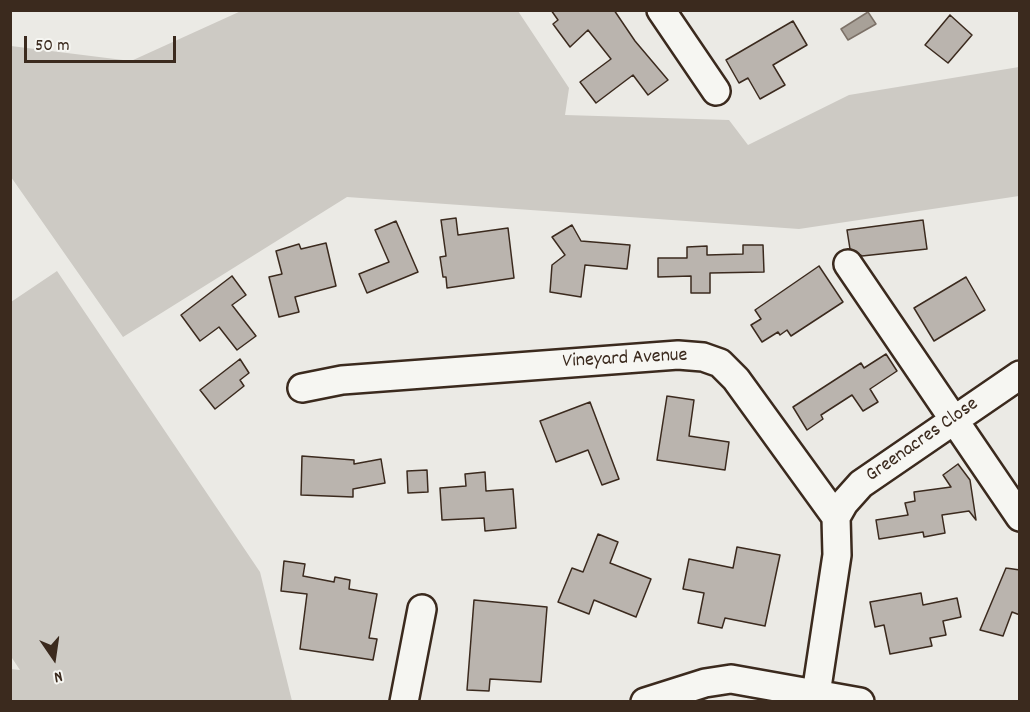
<!DOCTYPE html>
<html>
<head>
<meta charset="utf-8">
<style>
  body { margin:0 }
  #map { position:relative; width:1030px; height:712px; overflow:hidden; background:#ebeae5; font-family:Dekko,sans-serif }
  canvas { display:block }
  .frame { position:absolute; inset:0; border:12px solid #3b2a1e; pointer-events:none }
  .north { position:absolute; left:24px; top:628px; width:60px; height:60px; -webkit-text-stroke:4px #f6f6f2; paint-order:stroke; rotate:167deg; font-size:16px; font-weight:700; line-height:24px; text-align:center; color:#3b2a1e }
  .north::after { content:''; display:block; margin:auto; width:21px; height:27px; background:#3b2a1e; clip-path:polygon(50% 0,100% 100%,50% 72%,0 100%) }
  .scale { position:absolute; left:24px; top:36px; width:152px; height:27px; box-sizing:border-box; border:3px solid #3b2a1e; border-top:0; padding-left:8px; font-size:18px; line-height:21px; white-space:nowrap; color:#3b2a1e; -webkit-text-stroke:4px #f6f6f2; paint-order:stroke }
</style>
</head>
<body>
<div id="map">
<canvas width="1030" height="712"></canvas>
<div class="frame"></div>
<div class="north">N</div>
<div class="scale">50 m</div>
</div>
<script>
const ctx = document.querySelector('canvas').getContext('2d');
ctx.lineJoin = 'round';
function paint(path, color) {
  ctx.fillStyle = color;
  ctx.fill(path, 'evenodd');
}
function shape(rows) {
  const path = new Path2D();
  for (const r of rows) {
    path.moveTo(r[0], r[1]);
    for (let i = 2; i < r.length; i += 2) path.lineTo(r[i], r[i + 1]);
  }
  return path;
}
function stroke(path, color, width, dash) {
  ctx.strokeStyle = color;
  ctx.lineWidth = width;
  ctx.lineCap = dash ? 'butt' : 'round';
  ctx.setLineDash(dash || []);
  ctx.stroke(path);
}
function drawText(font, color, halo, rows, align = 'center') {
  ctx.font = font + ' Dekko,sans-serif';
  ctx.lineWidth = 4.5;
  ctx.setLineDash([]);
  ctx.textBaseline = 'middle';
  ctx.strokeStyle = halo;
  ctx.fillStyle = color;
  for (const [text, x, y, turn = 0] of rows) {
    ctx.save();
    ctx.translate(x, y);
    ctx.rotate((+turn || 0) * Math.PI / 180);
    ctx.textAlign = isNaN(turn) ? turn : align;
    if (halo) ctx.strokeText(text, 0, 0);
    ctx.fillText(text, 0, 0);
    ctx.restore();
  }
}
paint(shape([
  [241,11,518,11,569,88,565,115,729,120,748,145,849,95,1019,67,1019,196,799,229,347,197,123,337,11,177,11,46,131,61],
  [57,271,260,572,292,701,11,701,11,669,20,670,10,655,11,302]
]), '#cdcac4');
const water = shape([
  [868,12,876,24,848,40,841,29,868,12]
]);
paint(water, '#a8a198');
stroke(water, '#7c7167', 1.5);
const building = shape([
  [551,10,614,10,635,41,668,80,648,95,633,75,596,103,580,82,611,59,588,30,570,47,553,24,558,20,551,10],
  [950,15,972,35,948,63,925,45,950,15],
  [793,21,807,45,773,65,785,85,760,99,748,78,739,83,726,60,793,21],
  [456,218,458,235,508,228,514,278,447,288,446,277,443,277,440,257,446,256,441,220,456,218],
  [923,220,927,249,862,256,850,249,847,230,923,220],
  [396,221,418,272,367,293,359,274,389,262,375,230,396,221],
  [572,225,581,241,630,245,627,269,585,265,581,297,550,292,552,265,565,255,552,237,572,225],
  [326,243,336,286,295,297,299,312,279,317,269,277,282,274,276,251,299,244,301,249,326,243],
  [743,245,763,245,764,272,710,273,710,293,691,293,691,276,658,277,658,258,687,258,687,247,707,246,707,255,743,254,743,245],
  [819,266,843,302,791,336,787,330,780,335,778,332,762,342,751,325,761,319,755,310,819,266],
  [232,276,246,295,232,305,256,336,237,350,219,327,200,341,181,315,232,276],
  [966,277,985,310,934,341,914,308,966,277],
  [886,354,897,371,870,389,878,402,863,411,852,395,821,415,823,419,807,430,793,407,861,363,864,368,886,354],
  [240,359,249,373,240,380,244,386,215,409,200,390,240,359],
  [667,396,694,400,689,436,729,442,725,470,657,460,667,396],
  [590,402,619,479,602,485,588,450,556,462,540,421,590,402],
  [302,456,354,460,354,464,381,459,385,483,353,489,353,497,301,495,302,456],
  [958,464,970,480,976,520,969,511,942,515,945,533,924,537,923,532,879,539,876,520,908,515,905,503,915,501,914,492,951,487,943,475,958,464],
  [427,470,428,492,408,493,407,471,427,470],
  [485,472,486,491,513,489,516,528,485,531,484,518,442,520,440,488,466,486,465,474,485,472],
  [598,534,618,542,610,563,651,579,636,617,594,600,589,614,558,602,572,568,583,572,598,534],
  [737,547,780,555,765,626,725,618,722,628,698,623,704,593,683,589,689,559,733,568,737,547],
  [284,561,305,564,303,576,334,582,335,577,350,580,349,589,377,594,369,638,377,639,373,660,300,649,307,594,281,591,284,561],
  [1006,568,1020,570,1020,615,1012,612,1003,636,980,630,1006,568],
  [921,593,923,605,957,598,961,617,943,621,946,635,930,638,932,646,890,654,884,625,875,627,870,602,921,593],
  [474,600,547,607,541,682,490,679,489,691,467,690,474,600]
]);
paint(building, '#bab4ae');
stroke(building, '#3b2a1e', 1.5);
const minor = shape([
  [661,10,716,91],
  [848,264,1020,517],
  [302,388,342,380,678,355,703,357,720,363,736,379,836,517,837,555,816,694],
  [836,517,844,503,861,484,1020,375],
  [404,702,422,609],
  [645,702,705,683,731,679,860,702]
]);
stroke(minor, '#3b2a1e', 32);
stroke(minor, '#f6f6f2', 27);
drawText('20px', '#3b2a1e', '#f6f6f2', [
  ["Vineyard Avenue",625,360,-3],
  ["Greenacres Close",923,441,-35]
]);
</script>
</body>
</html>
